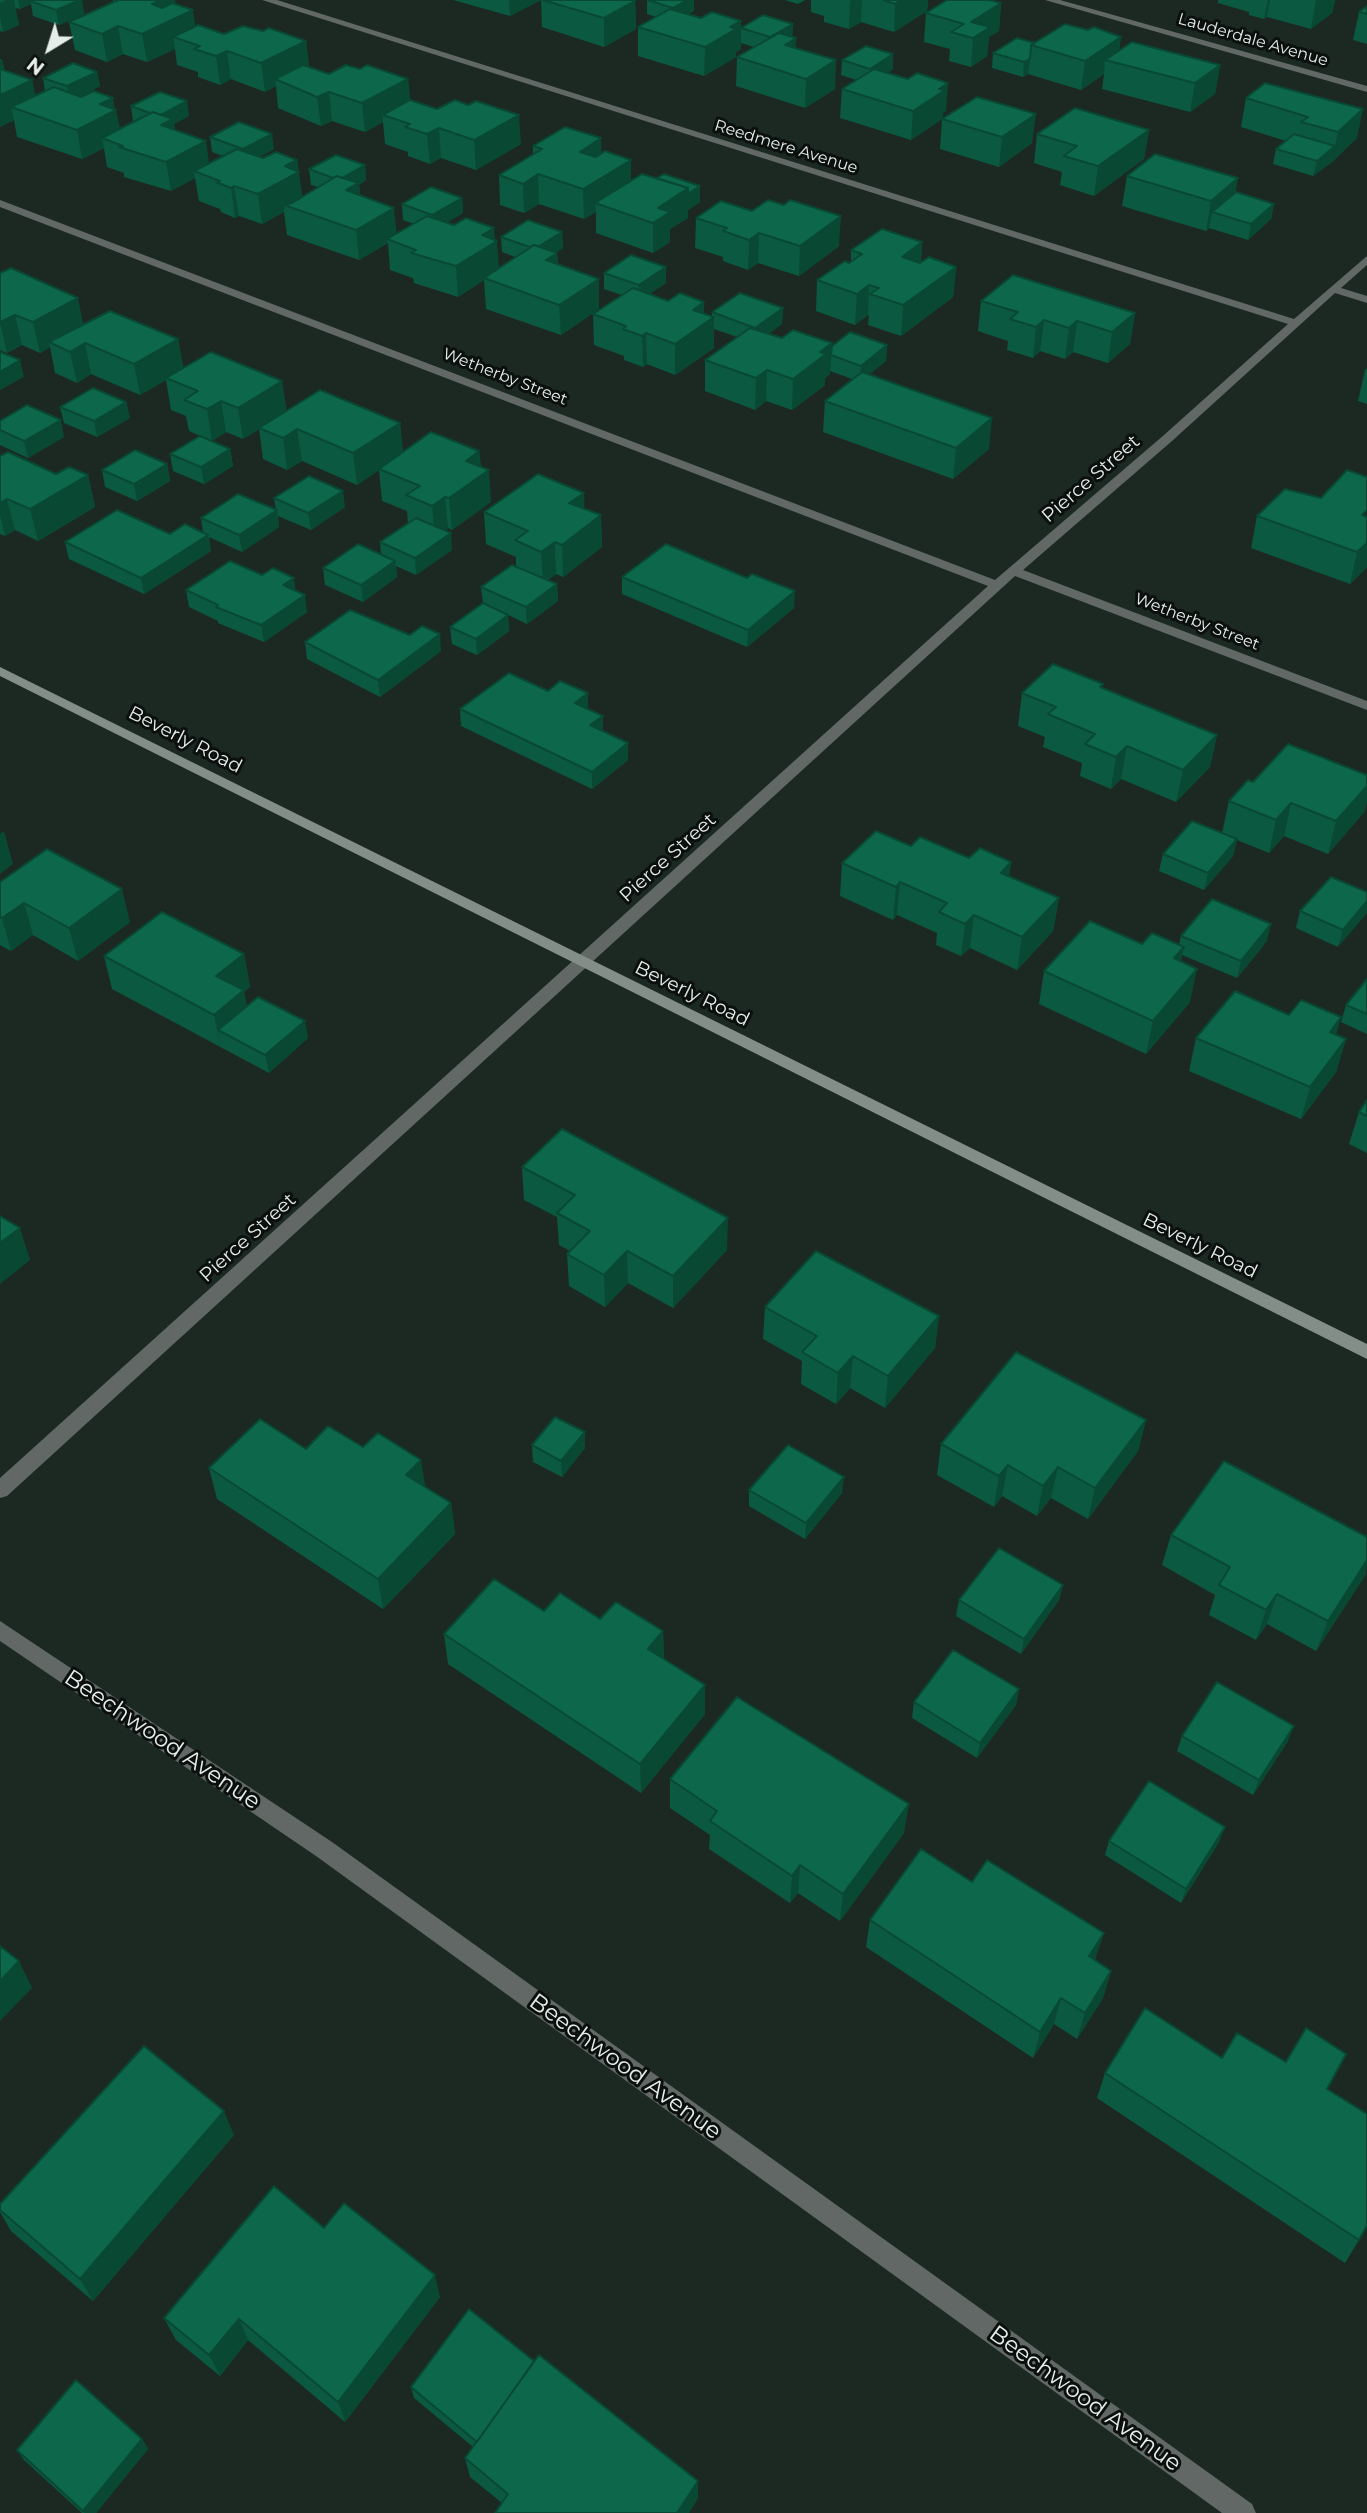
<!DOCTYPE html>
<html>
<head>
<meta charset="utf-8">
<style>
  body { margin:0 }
  #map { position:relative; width:1367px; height:2513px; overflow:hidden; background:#1c2923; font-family:Montserrat,sans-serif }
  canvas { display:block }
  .north { position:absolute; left:14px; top:14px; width:70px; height:70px; -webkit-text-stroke:5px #0b100e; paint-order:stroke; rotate:218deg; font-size:19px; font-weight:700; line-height:28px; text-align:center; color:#e6eeea }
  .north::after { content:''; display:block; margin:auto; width:24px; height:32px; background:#e6eeea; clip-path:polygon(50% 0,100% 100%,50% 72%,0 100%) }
</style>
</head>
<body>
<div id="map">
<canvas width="1367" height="2513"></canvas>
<div class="north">N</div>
</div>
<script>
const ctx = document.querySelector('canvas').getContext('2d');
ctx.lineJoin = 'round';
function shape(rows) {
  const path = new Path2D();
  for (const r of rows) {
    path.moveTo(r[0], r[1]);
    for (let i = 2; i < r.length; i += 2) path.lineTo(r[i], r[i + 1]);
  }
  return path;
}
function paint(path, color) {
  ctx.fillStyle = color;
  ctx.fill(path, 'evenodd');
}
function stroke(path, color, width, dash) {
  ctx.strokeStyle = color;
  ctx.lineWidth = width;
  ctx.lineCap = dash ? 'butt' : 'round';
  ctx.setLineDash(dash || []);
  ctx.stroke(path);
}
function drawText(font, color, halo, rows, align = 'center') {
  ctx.font = font + ' Montserrat,sans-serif';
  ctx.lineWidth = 6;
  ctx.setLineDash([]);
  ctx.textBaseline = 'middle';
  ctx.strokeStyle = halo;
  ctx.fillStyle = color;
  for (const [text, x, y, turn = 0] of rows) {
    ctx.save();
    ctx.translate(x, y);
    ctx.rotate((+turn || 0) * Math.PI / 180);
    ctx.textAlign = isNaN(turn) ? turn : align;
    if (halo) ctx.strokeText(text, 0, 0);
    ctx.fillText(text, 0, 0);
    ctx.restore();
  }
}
paint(shape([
  [262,0,277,0,1294,319,1367,256,1367,265,1341,288,1367,296,1367,303,1335,293,1172,441,1023,570,1367,701,1367,710,1015,576,7,1496,0,1498,0,1478,988,586,0,207,0,200,995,580,1164,435,1288,324,262,0],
  [1045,0,1060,0,1367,86,1367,92,1045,0],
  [0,1621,332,1842,1252,2504,1256,2513,1222,2513,316,1856,0,1641,0,1621]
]), '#626865');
paint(shape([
  [0,667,1367,1344,1367,1359,0,676,0,667]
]), '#848e89');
paint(shape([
  [0,0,82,0,84,14,59,25,33,16,31,4,20,9,15,8,19,25,3,32,0,31],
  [113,0,175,0,175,4,196,26,224,34,263,31,306,41,309,67,329,74,360,69,408,79,410,101,521,144,476,170,441,158,430,164,408,156,408,152,385,144,383,122,365,132,332,121,321,126,278,108,276,86,265,92,231,79,220,85,198,77,198,72,177,65,175,49,147,62,123,54,107,62,75,50,69,22,113,2],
  [453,0,541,0,510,16],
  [541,0,632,0,635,1,636,29,604,47,542,27],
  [647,0,694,11,688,14,701,18,741,21,741,28,793,24,792,37,796,48,835,89,805,108,736,86,737,57,754,47,741,43,741,49,736,52,736,57,704,76,638,56,638,27,656,17,647,14],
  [785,0,805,0,798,4],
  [811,0,928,0,927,11,894,32,861,22,849,29,824,22,824,16,811,12],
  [1218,0,1335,0,1332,13,1311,29,1267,17,1264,19,1249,15,1249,12,1218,3],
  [1001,3,999,31,989,37,987,56,971,67,949,61,950,49,924,42,926,13],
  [1367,6,1367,44,1353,40,1359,12],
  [1088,30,1121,37,1119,51,1220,65,1215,94,1190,112,1102,89,1104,74,1081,90,1028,74,1023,77,992,68,993,53],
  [893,54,893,69,887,73,946,111,943,113,942,119,911,140,840,118,842,89,856,80,841,75,842,60],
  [0,59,2,60,5,71,32,80,35,96,45,91,43,78,97,72,100,86,79,97,115,110,120,129,133,121,131,106,189,116,174,124,175,130,209,163,223,156,212,152,210,137,274,149,259,157,263,158,297,160,302,197,318,187,311,185,309,169,365,165,366,180,359,185,360,195,397,234,414,224,403,220,402,204,462,198,463,213,446,223,494,240,499,268,515,257,502,252,501,237,562,232,563,248,556,252,557,253,558,265,599,309,561,335,486,309,484,280,458,297,414,283,413,278,390,270,388,243,359,260,287,235,284,212,262,224,239,216,235,218,221,212,220,209,199,201,195,178,171,191,124,177,124,173,107,167,104,148,82,159,17,137,14,120,0,127],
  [1265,83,1357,138,1332,162,1313,176,1273,164,1276,149,1286,141,1241,127,1246,98],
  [942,119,1032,143,999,167,940,149],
  [1149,130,1144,159,1094,196,1060,185,1062,172,1034,163,1037,134],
  [533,146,602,154,631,160,631,181,700,202,688,210,688,218,670,229,670,242,653,253,596,233,596,212,584,219,539,204,524,213,500,205,499,175,533,155],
  [1127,176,1236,192,1274,204,1271,219,1248,240,1209,228,1206,231,1122,206],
  [696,218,839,246,799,276,758,263,748,270,723,261,723,257,695,248],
  [922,242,921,263,956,267,953,297,901,336,868,325,869,316,868,315,855,325,816,311,817,280,851,262,851,250],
  [666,267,666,283,649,294,712,316,712,312,783,308,782,324,768,334,782,338,832,346,887,345,886,361,869,374,989,449,953,479,823,432,825,401,852,379,830,371,830,374,825,378,825,385,792,410,766,401,755,410,705,391,705,360,737,337,714,329,714,348,675,375,647,364,643,367,624,360,624,356,594,345,593,314,622,295,604,289,604,273],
  [0,273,84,325,178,339,183,368,287,411,400,423,403,452,479,451,481,467,491,502,452,530,448,528,445,531,452,550,416,575,396,566,397,577,363,602,325,585,323,568,381,554,380,542,408,523,407,511,382,501,379,470,357,485,302,461,287,470,263,459,259,429,243,439,226,432,212,441,189,431,186,416,171,410,166,380,140,395,91,374,77,383,55,373,50,347,40,353,22,345,7,353,0,350],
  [981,301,1135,313,1130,344,1108,363,1073,352,1065,359,1040,351,1033,358,1007,350,1008,341,978,331],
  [1367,368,1367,404,1358,401,1365,370],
  [126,402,130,418,97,437,64,423,60,407],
  [0,421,64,437,28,458,0,445],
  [230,449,233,466,204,484,173,471,170,454],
  [0,456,56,474,88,475,95,507,38,541,15,530,5,536,0,534],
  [167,464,170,481,137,501,105,487,102,470],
  [584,493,584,508,601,515,602,547,563,577,556,574,548,580,557,584,558,601,527,624,508,615,509,631,477,655,452,644,450,627,483,603,481,587,516,567,516,557,486,544,484,512],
  [274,498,345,507,311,530,278,516,279,527,242,552,209,537,211,551,144,594,69,559,65,542,203,532,201,518,276,510],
  [1321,498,1367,567,1350,584,1251,548,1257,516],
  [622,577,747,578,794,608,747,647,622,594],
  [186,590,295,590,307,612,264,642,218,623,218,621,189,607],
  [410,635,441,651,380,697,307,659,305,642],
  [1102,689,1217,735,1210,767,1176,802,1121,779,1111,789,1080,776,1082,763,1043,747,1045,737,1018,726,1022,693],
  [548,691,588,693,588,709,603,731,628,743,628,760,592,789,461,726,460,709],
  [1253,782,1365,811,1328,854,1284,836,1269,853,1237,840,1233,856,1204,890,1159,871,1163,854,1222,833,1229,801],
  [911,846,969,858,1011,862,1009,876,1059,898,1053,931,1017,970,970,948,961,956,936,945,937,933,897,915,893,920,840,896,842,863],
  [0,882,130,922,78,961,33,935,11,951,0,945],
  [1367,892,1338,947,1296,928,1300,911],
  [1181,936,1267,941,1237,978,1182,955,1181,961,1190,1002,1146,1054,1039,1004,1044,971,1142,944,1179,944],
  [244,954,250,987,244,992,247,1006,308,1038,269,1073,112,989,104,956],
  [1367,979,1367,1034,1341,1022,1346,1005],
  [1336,1035,1346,1039,1336,1072,1301,1119,1189,1071,1196,1038],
  [1367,1100,1367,1153,1349,1144,1359,1112],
  [522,1167,727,1250,673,1308,628,1283,605,1307,569,1286,567,1254,570,1251,559,1245,557,1217,524,1200],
  [765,1307,939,1316,935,1348,885,1408,850,1388,836,1404,801,1384,802,1361,763,1339],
  [1146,1420,1138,1451,1088,1519,1051,1498,1037,1516,1002,1496,994,1507,937,1475,941,1444],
  [585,1432,585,1448,562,1477,533,1462,532,1445],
  [306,1449,425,1487,451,1503,455,1534,383,1609,217,1499,209,1468],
  [749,1490,842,1493,805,1539,749,1506],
  [1171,1535,1366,1574,1316,1651,1267,1624,1256,1640,1209,1615,1215,1595,1162,1565],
  [1063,1585,1059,1600,1021,1654,956,1616,959,1600],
  [544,1611,600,1619,663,1631,664,1659,705,1714,641,1793,448,1664,444,1634],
  [1019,1689,1016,1705,977,1758,912,1718,914,1702],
  [1182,1736,1288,1741,1253,1795,1177,1751],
  [670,1779,904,1833,840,1921,798,1893,790,1903,709,1849,710,1835,670,1808],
  [1109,1841,1219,1842,1181,1903,1105,1855],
  [972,1882,1111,1971,1103,1998,1077,2039,1054,2024,1033,2058,866,1947,870,1920],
  [1222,2058,1327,2089,1359,2240,1345,2263,1097,2098,1105,2073],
  [234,2135,93,2301,11,2231,0,2212,0,2204],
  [324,2228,440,2297,345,2422,248,2340,220,2376,176,2340,164,2318],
  [534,2361,698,2481,698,2499,502,2503,470,2477,465,2458,473,2447,414,2398,411,2387],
  [142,2439,148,2449,96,2513,82,2513,24,2460,17,2450]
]), '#0b5940');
paint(shape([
  [6,0,14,0,19,25,3,32,0,17,0,3],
  [18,0,40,0,30,1,31,4,20,9],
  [80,0,82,0,84,14,59,25,56,10],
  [160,0,175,0,177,17,193,10,197,38,173,37,175,49,147,62,142,34,152,4],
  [509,0,541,0,510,16],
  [687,0,694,0,694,11,673,22,673,8],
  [852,0,862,0,861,22,849,29,850,1],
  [901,0,928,0,927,11,894,32,895,4],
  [1268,0,1270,0,1267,17,1264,19],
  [1316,0,1335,0,1332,13,1311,29],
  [635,1,636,29,604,47,604,18],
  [1001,3,999,31,989,37,987,56,971,67,973,38,971,22],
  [741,21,741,49,736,52,736,57,704,76,705,47,730,27],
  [793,24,792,39,770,37],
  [118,26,123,54,107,62,102,34],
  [1121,37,1117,63,1105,60,1104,74,1081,90,1085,61],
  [796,38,795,67,785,45],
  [306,41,309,69,275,79,276,86,265,92,261,63],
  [227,51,231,79,220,85,216,56],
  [893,54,893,69,869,84,870,69],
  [1030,59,1028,74,1023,77,1024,62],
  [2,60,8,88,0,92,0,61],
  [836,60,835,89,805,108,806,79],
  [1220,65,1215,94,1190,112,1195,83],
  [97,72,100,86,70,101,67,86],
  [408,79,410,108,383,115,383,122,365,132,362,103],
  [32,80,37,109,11,107,14,120,0,127,0,95],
  [948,83,946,111,943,113,942,119,911,140,913,111,939,89],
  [329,92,332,121,321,126,317,97],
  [113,98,115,111,116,110,122,139,102,138,104,148,82,159,77,130,100,104],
  [187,101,189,116,174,124,178,148,165,154,158,116],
  [1363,109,1357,138,1332,162,1313,176,1317,161,1335,146,1338,132],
  [1036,114,1032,143,999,167,1002,137],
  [519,115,521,144,476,170,474,140],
  [439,128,441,158,430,164,427,134],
  [1149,130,1144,159,1094,196,1098,166],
  [272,134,274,149,245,164,243,149],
  [601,138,602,168,580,152],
  [206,141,210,170,194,171,195,178,171,191,166,162],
  [297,160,303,201,284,205,284,212,262,224,258,194,285,166],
  [631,160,631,189,595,203,596,212,584,219,583,189],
  [365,165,366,180,359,185,362,213,337,180],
  [538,174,539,204,524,213,523,184],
  [1238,178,1233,208,1212,212,1209,228,1206,231,1211,201],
  [234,186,239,216,235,218,231,188],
  [700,186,700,202,688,210,688,218,670,229,670,242,653,253,653,223,658,208,688,188],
  [462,198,463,213,434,230,432,215],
  [1274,204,1271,219,1248,240,1251,224],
  [394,208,397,238,387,239,387,243,359,260,356,230],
  [841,216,839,246,799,276,800,246],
  [494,228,495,242,497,241,499,271,484,278,484,280,458,297,456,266,482,235],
  [562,232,563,248,536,265,535,249],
  [759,233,758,263,748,270,749,240],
  [922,242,920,272,902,257],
  [557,253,558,283,546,260],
  [666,267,666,283,639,301,639,285],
  [956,267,953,297,901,336,903,305],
  [599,279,599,309,561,335,559,305],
  [869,285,868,315,855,325,857,294],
  [78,298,84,328,49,342,50,347,40,353,33,322],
  [704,302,704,324,714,317,714,348,675,375,675,344,693,310],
  [783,308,782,324,755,344,755,328],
  [1135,313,1130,344,1108,363,1112,332],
  [15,315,22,345,7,353,0,323],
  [1044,320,1040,351,1033,358,1036,327],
  [1077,321,1073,352,1065,359,1069,328],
  [646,333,647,364,643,367,642,336],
  [178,339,184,370,166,378,166,380,140,395,134,364],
  [85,343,91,374,77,383,70,352],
  [832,343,830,374,825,378,825,385,792,410,793,379,820,352],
  [887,345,886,361,860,382,861,366],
  [20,360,24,377,0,390,0,372],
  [767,370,766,401,755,410,756,378],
  [282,381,287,412,259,428,259,429,243,439,238,408],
  [221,401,226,432,212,441,207,409],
  [126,402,130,418,97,437,94,421],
  [992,418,989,449,953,479,956,448],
  [61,420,64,437,28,458,24,441],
  [400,423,403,454,357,485,353,453],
  [297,429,302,461,287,470,283,438],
  [230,449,233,466,204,484,201,467],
  [479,451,481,475,489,470,491,502,452,530,449,498,466,461],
  [167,464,170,481,137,501,134,484],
  [88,475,95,507,38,541,30,509],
  [343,491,345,507,311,530,308,513],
  [584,493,585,524,569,503],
  [445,497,448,528,435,538,432,506],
  [7,499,15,530,5,536,0,515,0,503],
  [277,510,279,527,242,552,239,535],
  [601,515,602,547,563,577,562,545],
  [451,533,452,550,416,575,415,558],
  [208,535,211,551,144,594,141,578],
  [555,542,556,574,543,584,541,552],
  [1367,543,1367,567,1350,584,1357,552],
  [395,561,397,577,363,602,361,585],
  [294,578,296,595,283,585],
  [557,584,558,601,527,624,526,607],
  [795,591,794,608,747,647,748,630],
  [305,595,307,612,264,642,261,625],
  [508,615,509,631,477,655,476,639],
  [440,634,441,651,380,697,378,680],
  [588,693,588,710,575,703],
  [603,716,603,733,590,725],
  [1217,735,1210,767,1176,802,1183,770],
  [628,743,628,760,592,789,592,772],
  [1127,746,1121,779,1111,789,1116,757],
  [1367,786,1367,802,1365,811,1328,854,1336,821],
  [1291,803,1284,836,1269,853,1276,820],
  [4,831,13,864,0,874,0,834],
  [1237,839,1233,856,1204,890,1208,873],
  [1011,862,1007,895,1001,873],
  [900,882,897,915,893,920,896,887],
  [122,889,130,922,78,961,69,928],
  [1059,898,1053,931,1017,970,1022,937],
  [1367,901,1367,913,1338,947,1343,930],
  [24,903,33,935,11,951,2,918],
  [974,915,970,948,961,956,965,924],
  [1271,924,1267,941,1237,978,1241,961],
  [1184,947,1177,980,1174,958],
  [244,954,250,987,244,992,250,1023,218,1030,221,1048,214,1015,216,976],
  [1197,969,1190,1002,1146,1054,1153,1021],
  [1341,1017,1332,1050,1330,1032],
  [305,1021,308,1038,269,1073,265,1055],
  [1346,1039,1336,1072,1301,1119,1310,1087],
  [728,1218,727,1250,673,1308,673,1276],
  [20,1228,30,1260,0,1284,0,1243],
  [627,1251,628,1283,605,1307,604,1275],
  [939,1316,935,1348,885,1408,888,1376],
  [853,1356,850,1388,836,1404,838,1373],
  [1146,1420,1138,1451,1088,1519,1095,1488],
  [585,1432,585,1448,562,1477,561,1461],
  [421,1460,426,1491,406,1475],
  [1008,1465,1002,1496,994,1507,999,1476],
  [1058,1467,1051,1498,1037,1516,1043,1486],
  [844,1477,842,1493,805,1539,806,1523],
  [451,1503,455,1534,383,1609,378,1579],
  [1367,1560,1366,1574,1316,1651,1328,1621],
  [1063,1585,1059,1600,1021,1654,1024,1639],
  [1277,1594,1267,1624,1256,1640,1266,1610],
  [663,1631,664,1661,648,1649],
  [705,1685,705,1714,641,1793,640,1764],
  [1019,1689,1016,1705,977,1758,980,1743],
  [1294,1726,1288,1741,1253,1795,1259,1780],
  [909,1804,904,1833,840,1921,843,1894],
  [1225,1827,1219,1842,1181,1903,1186,1889],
  [800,1865,798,1893,790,1903,792,1876],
  [1104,1933,1095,1960,1089,1956],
  [19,1961,32,1988,0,2021,0,1981],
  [1111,1971,1103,1998,1077,2039,1085,2013],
  [1061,1998,1054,2024,1033,2058,1040,2032],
  [224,2111,234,2135,93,2301,80,2279],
  [435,2275,440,2297,345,2422,338,2402],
  [239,2319,248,2340,220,2376,209,2355],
  [142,2439,148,2449,96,2513,85,2513,83,2511],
  [698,2481,698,2499,689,2513,677,2513]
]), '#094934');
const building = shape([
  [33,0,80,0,56,10,30,1,33,0],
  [118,0,160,0,152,4,162,8,172,3,193,10,142,34,118,26,102,34,69,22,118,0],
  [543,0,632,0,635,1,604,18,543,0],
  [648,0,687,0,673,8,648,0],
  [883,0,901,0,895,4,883,0],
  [947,0,989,0,1001,3,971,22,990,27,973,38,951,32,964,24,926,13,947,0],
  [1367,6,1367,14,1359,12,1367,6],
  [670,9,701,18,712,12,741,21,730,27,736,29,705,47,638,27,670,9],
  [763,15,793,24,770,37,741,28,763,15],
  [1065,24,1088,30,1094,27,1121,37,1085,61,1031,45,1065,24],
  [198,25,224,34,243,26,263,31,269,28,306,41,261,63,227,51,216,56,194,49,200,46,173,37,198,25],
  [779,33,796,38,785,45,836,60,806,79,737,57,779,33],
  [1017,38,1035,43,1031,45,1030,59,1024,62,993,53,1017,38],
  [1132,42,1220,65,1195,83,1105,60,1132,42],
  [866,46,893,54,870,69,842,60,866,46],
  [73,63,97,72,67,86,43,78,73,63],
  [303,65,329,74,346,65,360,69,367,65,408,79,362,103,329,92,317,97,275,79,303,65],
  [0,69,32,80,0,95,0,69],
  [874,69,908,79,917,73,948,83,939,89,945,90,913,111,842,89,874,69],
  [1265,83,1363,109,1338,132,1301,122,1308,117,1246,98,1265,83],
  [54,87,81,97,94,91,113,98,100,104,116,110,77,130,11,107,54,87],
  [160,92,187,101,161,115,153,112,150,113,131,106,160,92],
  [977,97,1036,114,1002,137,942,119,977,97],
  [410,100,437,109,455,100,468,105,476,101,519,115,474,140,439,128,427,134,405,127,410,124,383,115,410,100],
  [1075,108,1149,130,1098,166,1064,156,1077,146,1037,134,1075,108],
  [153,112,173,119,161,125,206,141,166,162,119,147,123,146,102,138,153,112],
  [239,122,272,134,243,149,210,137,239,122],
  [565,127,601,138,580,152,596,157,605,151,631,160,583,189,538,174,523,184,499,175,542,149,533,146,565,127],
  [1294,134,1335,146,1317,161,1276,149,1294,134],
  [237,149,263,158,276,152,297,160,285,166,299,172,258,194,234,186,231,188,216,182,220,181,194,171,237,149],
  [1155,154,1238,178,1211,201,1127,176,1155,154],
  [336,155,365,165,342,178,337,176,333,178,309,169,336,155],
  [642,174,688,188,658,208,670,212,653,223,595,203,642,174],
  [664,174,700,186,688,194,688,188,657,178,664,174],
  [337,176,358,183,346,190,394,208,356,230,284,205,292,203,337,176],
  [431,187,462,198,432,215,402,204,431,187],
  [1236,192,1274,204,1251,224,1212,212,1236,192],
  [768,200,784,205,790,200,841,216,800,246,759,233,749,240,723,231,727,228,696,218,721,201,752,211,768,200],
  [427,216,454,225,466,218,494,228,482,235,497,241,456,266,411,253,416,250,387,239,427,216],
  [528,220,562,232,539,246,534,245,530,247,501,237,528,220],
  [882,229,922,242,902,257,920,263,929,257,956,267,903,305,870,294,879,288,869,285,857,294,817,280,845,261,849,263,862,254,851,250,882,229],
  [534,245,557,253,546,260,599,279,559,305,484,278,534,245],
  [631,255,666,267,639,285,604,273,631,255],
  [11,268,78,298,33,322,15,315,0,322,0,273,11,268],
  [1013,275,1135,313,1112,332,1077,321,1069,328,1044,320,1036,327,1010,319,1018,312,981,301,1013,275],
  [633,288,668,301,680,293,704,302,693,310,714,317,675,344,646,333,642,336,623,329,626,326,593,314,633,288],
  [740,293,783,308,755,328,712,312,740,293],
  [110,311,178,339,134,364,85,343,70,352,49,342,110,311],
  [750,328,782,338,793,330,832,343,820,352,826,354,793,379,767,370,756,378,705,360,750,328],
  [850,332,887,345,861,366,831,355,832,346,850,332],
  [0,352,20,360,0,372,0,352],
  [211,352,282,381,238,408,221,401,207,409,184,400,198,391,166,378,211,352],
  [862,372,992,418,956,448,825,401,862,372],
  [93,388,126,402,94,421,60,407,93,388],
  [320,390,400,423,353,453,297,429,283,438,259,428,320,390],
  [27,405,61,420,24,441,0,430,0,421,27,405],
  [431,432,479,451,466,461,489,470,449,498,445,497,432,506,406,495,420,486,379,469,431,432],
  [200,436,230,449,201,467,170,454,200,436],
  [135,450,167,464,134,484,102,470,135,450],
  [8,452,56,474,69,467,88,475,30,509,7,499,0,503,0,456,8,452],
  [1347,470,1367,477,1367,510,1362,515,1367,517,1367,543,1357,552,1257,516,1285,489,1321,498,1347,470],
  [538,474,584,493,569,503,601,515,562,545,555,542,541,552,515,540,528,531,484,512,538,474],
  [309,476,343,491,308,513,274,498,309,476],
  [238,494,277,510,239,535,201,518,238,494],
  [117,510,170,534,185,524,208,535,141,578,65,542,117,510],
  [416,518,451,533,415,558,380,542,416,518],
  [358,544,395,561,361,585,323,568,358,544],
  [666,544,747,578,752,574,795,591,748,630,622,577,666,544],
  [230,561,262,575,273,568,294,578,283,585,305,595,261,625,216,607,218,605,186,590,230,561],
  [512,565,557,584,526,607,481,587,512,565],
  [483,603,508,615,476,639,450,627,483,603],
  [350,610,410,635,422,626,440,634,378,680,305,642,350,610],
  [1053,664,1103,684,1100,687,1217,735,1183,770,1127,746,1116,757,1085,744,1095,734,1048,714,1056,707,1022,693,1053,664],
  [509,673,548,691,560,681,588,693,575,703,603,716,590,725,628,743,592,772,460,709,509,673],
  [1288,744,1367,775,1367,786,1336,821,1291,803,1276,820,1229,801,1248,780,1253,782,1288,744],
  [1192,821,1237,839,1208,873,1163,854,1192,821],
  [876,831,911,846,920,837,969,858,980,848,1011,862,1001,873,1059,898,1022,937,974,915,965,924,939,912,947,903,900,882,896,887,842,863,876,831],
  [47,849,122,889,69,928,24,903,2,918,0,917,0,882,47,849],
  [1331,877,1367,892,1367,901,1343,930,1300,911,1331,877],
  [1212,899,1271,924,1241,961,1181,936,1212,899],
  [162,912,244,954,216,976,244,990,214,1015,104,956,162,912],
  [1090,921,1142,944,1152,933,1184,947,1174,958,1197,969,1153,1021,1044,971,1090,921],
  [1367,979,1367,1014,1346,1005,1367,979],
  [1235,991,1289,1015,1301,1000,1341,1017,1330,1032,1346,1039,1310,1087,1196,1038,1235,991],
  [258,997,305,1021,265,1055,218,1030,258,997],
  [1367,1100,1367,1116,1359,1112,1367,1100],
  [562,1129,728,1218,673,1276,627,1251,604,1275,567,1254,590,1231,557,1213,575,1195,522,1167,562,1129],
  [0,1216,20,1228,0,1243,0,1216],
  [816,1251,939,1316,888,1376,853,1356,838,1373,802,1352,817,1336,765,1307,816,1251],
  [1016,1352,1146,1420,1095,1488,1058,1467,1043,1486,1008,1465,999,1476,941,1444,1016,1352],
  [555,1417,585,1432,561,1461,532,1445,555,1417],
  [260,1419,306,1449,328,1426,363,1447,378,1433,421,1460,406,1475,451,1503,378,1579,209,1468,260,1419],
  [788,1445,844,1477,806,1523,749,1490,788,1445],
  [1224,1461,1367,1537,1367,1560,1328,1621,1277,1594,1266,1610,1219,1585,1230,1567,1171,1535,1224,1461],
  [999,1548,1063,1585,1024,1639,959,1600,999,1548],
  [494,1579,544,1611,560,1593,600,1619,616,1602,663,1631,648,1649,705,1685,640,1764,444,1634,494,1579],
  [953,1650,1019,1689,980,1743,914,1702,953,1650],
  [1217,1682,1294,1726,1259,1780,1182,1736,1217,1682],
  [737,1697,909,1804,843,1894,800,1865,792,1876,710,1821,717,1811,670,1779,737,1697],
  [1149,1781,1225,1827,1186,1889,1109,1841,1149,1781],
  [921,1849,972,1882,987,1860,1104,1933,1089,1956,1111,1971,1085,2013,1061,1998,1040,2032,870,1920,921,1849],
  [0,1946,19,1961,0,1981,0,1946],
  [1145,2008,1222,2058,1237,2033,1286,2062,1306,2028,1346,2054,1327,2089,1367,2114,1367,2225,1359,2240,1105,2073,1145,2008],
  [144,2046,224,2111,80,2279,0,2210,0,2204,144,2046],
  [274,2186,324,2228,344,2203,435,2275,338,2402,239,2319,209,2355,164,2318,274,2186],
  [469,2309,534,2361,477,2442,411,2387,469,2309],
  [539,2355,698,2481,677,2513,495,2513,508,2494,465,2458,539,2355],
  [76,2380,142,2439,83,2511,17,2450,76,2380]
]);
paint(building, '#0d684b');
stroke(building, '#094934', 2);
drawText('16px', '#e6eeea', '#0b100e', [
  ["Lauderdale Avenue",1253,40,16],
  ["Reedmere Avenue",786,147,17],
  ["Wetherby Street",505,377,21],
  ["Wetherby Street",1197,622,21]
]);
drawText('19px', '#e6eeea', '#0b100e', [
  ["Pierce Street",1091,479,-41],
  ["Beverly Road",185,740,27],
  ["Pierce Street",668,858,-42],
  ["Beverly Road",692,994,26],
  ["Pierce Street",248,1238,-42],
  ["Beverly Road",1200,1246,26]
]);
drawText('23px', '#e6eeea', '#0b100e', [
  ["Beechwood Avenue",162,1740,34],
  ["Beechwood Avenue",625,2067,36],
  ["Beechwood Avenue",1085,2399,36]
]);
</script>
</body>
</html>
